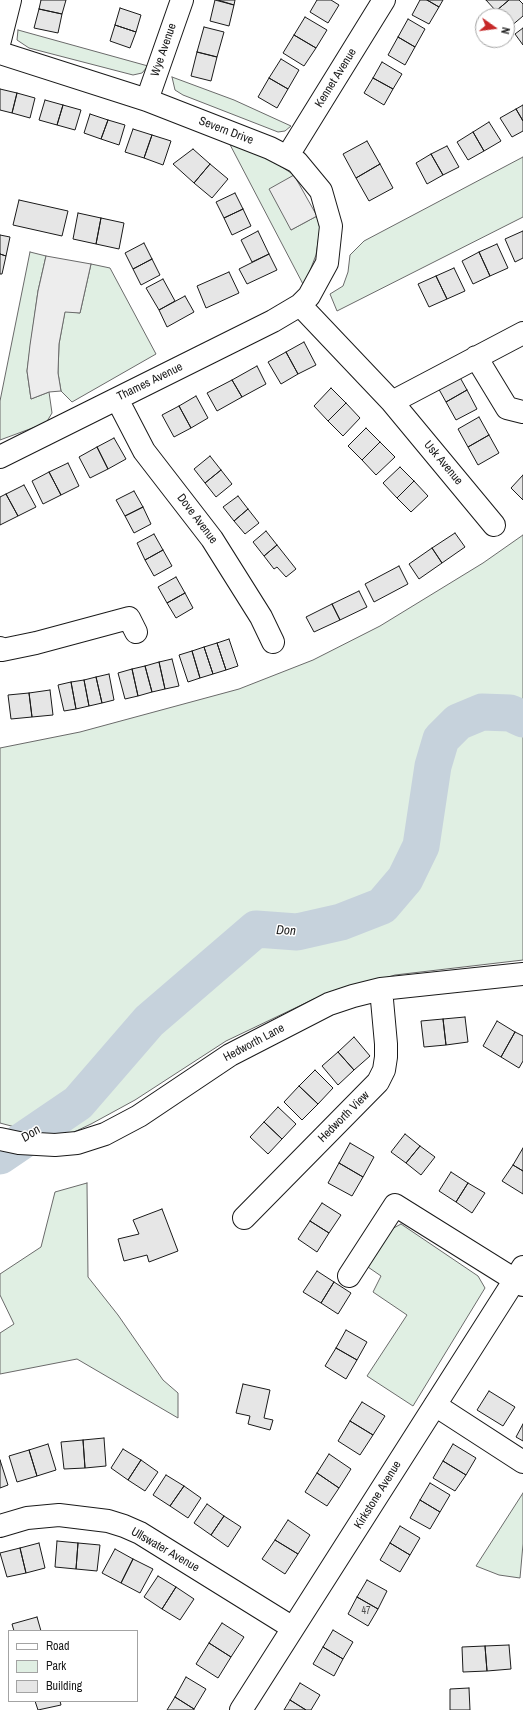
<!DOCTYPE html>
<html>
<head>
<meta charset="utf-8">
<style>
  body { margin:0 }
  #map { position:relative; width:523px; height:1710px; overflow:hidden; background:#fff; font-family:"Archivo Narrow",sans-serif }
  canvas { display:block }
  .legend { position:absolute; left:8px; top:1630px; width:130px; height:72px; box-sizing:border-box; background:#fff; border:1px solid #a3a3a3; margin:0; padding:5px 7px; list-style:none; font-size:12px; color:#1a1a1a }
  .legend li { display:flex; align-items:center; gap:8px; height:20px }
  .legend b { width:20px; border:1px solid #a3a3a3 }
  .north { position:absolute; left:475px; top:8px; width:40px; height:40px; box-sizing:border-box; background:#fff; border:1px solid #a3a3a3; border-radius:50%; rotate:104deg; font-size:11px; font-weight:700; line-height:16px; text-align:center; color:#1a1a1a }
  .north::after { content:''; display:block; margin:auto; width:14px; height:18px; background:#c62828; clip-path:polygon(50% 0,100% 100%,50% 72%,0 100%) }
</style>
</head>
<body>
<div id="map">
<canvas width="523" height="1710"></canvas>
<ul class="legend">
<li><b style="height:5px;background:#fff"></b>Road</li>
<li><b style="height:11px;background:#e0efe3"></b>Park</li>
<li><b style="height:11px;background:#e6e6e6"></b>Building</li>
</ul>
<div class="north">N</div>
</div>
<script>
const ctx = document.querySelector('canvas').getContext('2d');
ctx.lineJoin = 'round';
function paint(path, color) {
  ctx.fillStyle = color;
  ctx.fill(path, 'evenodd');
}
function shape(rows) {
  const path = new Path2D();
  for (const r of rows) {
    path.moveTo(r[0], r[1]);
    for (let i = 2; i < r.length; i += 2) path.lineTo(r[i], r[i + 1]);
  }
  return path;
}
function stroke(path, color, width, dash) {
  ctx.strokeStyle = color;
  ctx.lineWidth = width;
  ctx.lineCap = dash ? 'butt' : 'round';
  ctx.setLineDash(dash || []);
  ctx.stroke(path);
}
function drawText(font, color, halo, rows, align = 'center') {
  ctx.font = font + ' "Archivo Narrow",sans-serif';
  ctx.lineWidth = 3;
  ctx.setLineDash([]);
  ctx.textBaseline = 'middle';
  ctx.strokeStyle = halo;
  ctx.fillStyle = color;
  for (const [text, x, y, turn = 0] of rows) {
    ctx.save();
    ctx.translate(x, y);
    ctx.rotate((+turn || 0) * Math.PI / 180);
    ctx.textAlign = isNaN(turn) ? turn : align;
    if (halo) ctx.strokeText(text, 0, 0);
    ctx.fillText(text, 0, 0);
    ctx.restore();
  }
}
const green = shape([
  [18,30,148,66,142,73,133,75,29,48,17,40,18,30],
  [172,77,234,100,291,126,285,131,278,132,183,95,175,90,172,77],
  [226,137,279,165,294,175,291,230,317,216,320,229,316,255,304,286,226,137],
  [523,157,523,217,337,311,330,294,343,286,348,272,350,255,364,241,523,157],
  [30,252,46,256,38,291,27,371,31,399,49,392,52,413,46,423,0,440,0,401,30,252],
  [91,264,110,268,156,354,72,402,61,391,58,373,59,344,65,311,80,313,91,264],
  [523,535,523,960,395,975,314,999,226,1041,135,1100,91,1124,72,1133,30,1131,0,1123,0,748,80,732,239,689,313,660,380,626,483,563,523,535],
  [87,1183,88,1277,118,1315,163,1380,178,1393,178,1418,77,1359,0,1374,0,1333,14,1324,0,1295,0,1274,41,1247,55,1192,87,1183],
  [401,1224,478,1276,485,1288,413,1406,367,1376,407,1315,373,1292,381,1276,368,1267,388,1231,401,1224],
  [523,1493,523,1544,520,1578,499,1575,476,1566,523,1493]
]);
paint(green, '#e0efe3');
stroke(green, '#6a6a6a', 1);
const parking = shape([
  [294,175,317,216,291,230,269,189,294,175],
  [46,256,91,264,80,313,65,312,59,344,58,373,61,391,49,392,31,399,27,371,30,345,38,291,46,256]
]);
paint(parking, '#ededed');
stroke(parking, '#6a6a6a', 1);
stroke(shape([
  [0,1156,78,1103,149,1021,256,929,297,932,341,922,382,906,405,879,421,846,433,766,441,739,458,722,482,712,510,713,523,719]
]), '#c6d2dc', 37);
const building = shape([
  [41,0,66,0,62,14,39,9,41,0],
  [215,0,234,5,229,26,210,21,215,0],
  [218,0,235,0,234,5,218,0],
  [317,0,331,0,339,5,328,23,310,12,317,0],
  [420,0,427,0,439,7,429,24,412,15,420,0],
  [427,0,443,0,439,7,427,0],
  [486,0,509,0,496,11,486,0],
  [509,0,519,0,523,4,523,16,510,27,507,24,507,16,500,16,496,11,509,0],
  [120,8,141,15,136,32,115,25,120,8],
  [39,9,62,14,58,33,34,28,39,9],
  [305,17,327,30,316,48,294,35,305,17],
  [408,19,425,29,415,47,398,37,408,19],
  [115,25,136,32,130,48,110,41,115,25],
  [204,27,224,32,217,57,197,52,204,27],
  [523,28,523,45,515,34,523,28],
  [294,35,316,48,304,66,283,53,294,35],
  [398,37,415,47,405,65,388,55,398,37],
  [197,52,217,57,211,81,191,76,197,52],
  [281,59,299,70,288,89,269,78,281,59],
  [382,62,402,74,393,89,373,78,382,62],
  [269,78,288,89,277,108,258,97,269,78],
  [373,78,393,89,384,105,364,93,373,78],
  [0,89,17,93,12,113,0,110,0,89],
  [17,93,35,98,30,118,12,113,17,93],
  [45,100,63,105,57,125,39,120,45,100],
  [63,105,81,110,75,130,57,125,63,105],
  [523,105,523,121,516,109,523,105],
  [516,109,523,121,523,131,512,137,500,118,516,109],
  [90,114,108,120,101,139,84,133,90,114],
  [108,120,125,125,119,145,101,139,108,120],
  [489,122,501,141,484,151,473,132,489,122],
  [133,129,152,135,144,158,125,152,133,129],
  [473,132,484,151,468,160,457,142,473,132],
  [152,135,171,141,163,165,144,158,152,135],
  [367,141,380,164,356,178,343,154,367,141],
  [447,146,459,167,443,175,431,154,447,146],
  [193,149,210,164,194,183,173,164,193,149],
  [431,154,443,175,427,184,416,163,431,154],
  [210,164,228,179,212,198,194,183,210,164],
  [380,164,393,188,369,201,356,178,380,164],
  [235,193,243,209,224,218,216,202,235,193],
  [19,200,68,211,62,236,13,225,19,200],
  [243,209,251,226,232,235,224,218,243,209],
  [78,213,101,218,96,244,73,239,78,213],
  [101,218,124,223,119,249,96,244,101,218],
  [258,231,269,254,252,262,241,240,258,231],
  [523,231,523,258,515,262,505,239,523,231],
  [0,235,10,237,6,256,0,254,0,235],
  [144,243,152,259,133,269,125,253,144,243],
  [497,244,508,268,490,276,479,252,497,244],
  [479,252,490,276,473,284,462,261,479,252],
  [0,254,6,256,2,274,0,274,0,254],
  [269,254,277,270,247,284,239,269,269,254],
  [152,259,160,275,141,285,133,269,152,259],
  [454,268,465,291,447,299,436,276,454,268],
  [229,272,239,293,206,308,197,286,229,272],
  [436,276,447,299,429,307,418,284,436,276],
  [163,279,175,301,159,310,146,288,163,279],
  [185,296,194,312,167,327,159,310,185,296],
  [304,342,316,365,298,374,286,352,304,342],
  [286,352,298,374,281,384,268,362,286,352],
  [257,366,266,384,242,397,232,380,257,366],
  [457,372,467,390,446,402,436,384,457,372],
  [232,380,242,397,217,411,207,393,232,380],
  [331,388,346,403,328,421,314,406,331,388],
  [467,390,477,409,456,420,446,402,467,390],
  [196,396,208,418,191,428,179,406,196,396],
  [346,403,360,418,343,436,328,421,346,403],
  [179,406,191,428,174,437,162,415,179,406],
  [479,417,489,435,468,447,458,429,479,417],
  [366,428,380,442,362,460,348,446,366,428],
  [489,435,499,453,478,465,468,447,489,435],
  [114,438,126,459,108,469,97,447,114,438],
  [380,442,395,457,376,475,362,460,380,442],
  [97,447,108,469,90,478,79,457,97,447],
  [210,456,221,470,205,483,194,469,210,456],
  [68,463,79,486,61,495,49,472,68,463],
  [400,467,414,481,397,498,383,483,400,467],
  [221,470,232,484,216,497,205,483,221,470],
  [49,472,61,495,43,504,32,481,49,472],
  [523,475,523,500,511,488,523,475],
  [414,481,428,496,411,512,397,498,414,481],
  [24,485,36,507,18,516,6,494,24,485],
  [134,491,143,507,125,516,116,500,134,491],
  [6,494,18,516,0,525,0,497,6,494],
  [238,496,248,509,234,521,223,507,238,496],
  [143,507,151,524,134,533,125,516,143,507],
  [248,509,259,523,245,534,234,521,248,509],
  [266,531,277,545,264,556,253,542,266,531],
  [455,533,465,547,442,563,432,548,455,533],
  [154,534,163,550,145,560,137,543,154,534],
  [277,545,296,569,286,577,277,567,274,569,264,556,277,545],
  [432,548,442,563,419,579,409,564,432,548],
  [163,550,172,566,154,576,145,560,163,550],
  [399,566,408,584,374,602,365,584,399,566],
  [176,577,185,593,167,603,158,587,176,577],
  [359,591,367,607,340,620,332,604,359,591],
  [185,593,193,608,176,618,167,603,185,593],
  [332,604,340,620,314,632,306,617,332,604],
  [229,639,238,666,226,670,217,643,229,639],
  [217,643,226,670,213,674,204,647,217,643],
  [204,647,213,674,200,678,192,651,204,647],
  [192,651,200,678,188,682,179,655,192,651],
  [172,659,179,686,165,689,159,662,172,659],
  [159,662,165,689,152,692,145,666,159,662],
  [145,666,152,692,138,696,132,669,145,666],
  [132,669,138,696,125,699,118,673,132,669],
  [109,674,114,700,102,703,96,677,109,674],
  [96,677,102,703,89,706,84,680,96,677],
  [84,680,89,706,76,709,71,682,84,680],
  [71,682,76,709,64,711,58,685,71,682],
  [50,690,53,715,32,717,29,693,50,690],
  [29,693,32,717,11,719,8,695,29,693],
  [465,1017,468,1042,446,1045,443,1019,465,1017],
  [443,1019,446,1045,424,1047,421,1021,443,1019],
  [497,1021,515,1032,501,1057,483,1046,497,1021],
  [515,1032,523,1036,523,1061,519,1068,501,1057,515,1032],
  [354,1037,370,1056,354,1070,338,1052,354,1037],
  [338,1052,354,1070,338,1085,322,1066,338,1052],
  [315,1070,333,1088,318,1104,299,1086,315,1070],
  [299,1086,318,1104,302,1120,284,1102,299,1086],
  [278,1107,296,1124,282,1139,264,1122,278,1107],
  [264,1122,282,1139,268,1154,250,1137,264,1122],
  [405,1134,420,1146,406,1163,391,1152,405,1134],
  [350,1143,374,1157,363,1177,339,1163,350,1143],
  [420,1146,435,1157,421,1175,406,1163,420,1146],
  [523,1148,523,1171,513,1165,523,1148],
  [339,1163,363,1177,352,1196,328,1183,339,1163],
  [513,1165,523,1171,523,1194,502,1181,513,1165],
  [451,1172,468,1183,456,1202,439,1191,451,1172],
  [468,1183,485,1193,472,1213,456,1202,468,1183],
  [322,1203,341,1215,329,1233,310,1221,322,1203],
  [162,1209,178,1251,149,1262,147,1255,124,1261,118,1239,139,1234,133,1220,162,1209],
  [310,1221,329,1233,317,1252,298,1239,310,1221],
  [317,1271,334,1282,321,1303,303,1292,317,1271],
  [334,1282,351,1293,338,1314,321,1303,334,1282],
  [346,1330,367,1342,357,1360,336,1348,346,1330],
  [336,1348,357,1360,346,1379,325,1366,336,1348],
  [243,1384,270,1390,264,1418,273,1420,270,1430,248,1424,250,1416,236,1413,243,1384],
  [489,1391,515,1407,503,1426,477,1410,489,1391],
  [362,1402,385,1416,373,1435,350,1421,362,1402],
  [350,1421,373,1435,360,1455,338,1441,350,1421],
  [523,1424,523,1441,516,1437,523,1424],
  [104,1438,106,1466,85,1468,83,1440,104,1438],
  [83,1440,85,1468,64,1469,61,1442,83,1440],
  [48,1444,56,1470,37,1476,29,1450,48,1444],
  [453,1444,476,1458,466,1475,443,1461,453,1444],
  [123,1449,141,1460,128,1480,111,1468,123,1449],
  [29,1450,37,1476,17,1482,9,1456,29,1450],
  [329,1454,351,1469,339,1488,317,1473,329,1454],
  [0,1460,8,1485,0,1488,0,1460],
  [141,1460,158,1472,145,1491,128,1480,141,1460],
  [443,1461,466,1475,455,1491,433,1478,443,1461],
  [317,1473,339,1488,327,1506,305,1492,317,1473],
  [166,1475,184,1486,170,1506,153,1495,166,1475],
  [430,1483,450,1495,440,1512,420,1500,430,1483],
  [184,1486,201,1498,188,1518,170,1506,184,1486],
  [420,1500,440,1512,430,1529,410,1518,420,1500],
  [207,1504,224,1516,211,1535,194,1523,207,1504],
  [224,1516,241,1527,228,1547,211,1535,224,1516],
  [288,1520,310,1535,298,1554,275,1540,288,1520],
  [400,1526,420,1538,410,1555,390,1543,400,1526],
  [275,1540,298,1554,285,1574,262,1559,275,1540],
  [57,1541,78,1543,76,1569,55,1567,57,1541],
  [39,1543,45,1568,26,1573,20,1548,39,1543],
  [78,1543,100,1545,97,1571,76,1569,78,1543],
  [390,1543,410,1555,400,1572,380,1560,390,1543],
  [20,1548,26,1573,7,1577,0,1553,20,1548],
  [115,1549,133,1559,121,1583,102,1573,115,1549],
  [133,1559,153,1569,140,1593,121,1583,133,1559],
  [158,1576,176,1587,162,1609,144,1597,158,1576],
  [367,1580,387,1591,378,1609,357,1597,367,1580],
  [176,1587,194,1599,180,1620,162,1609,176,1587],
  [357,1597,378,1609,368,1626,348,1614,357,1597],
  [37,1617,41,1631,14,1631,12,1624,37,1617],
  [222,1623,244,1637,231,1657,209,1643,222,1623],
  [333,1630,353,1642,343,1659,323,1647,333,1630],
  [209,1643,231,1657,218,1678,196,1664,209,1643],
  [509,1645,511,1669,487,1671,485,1646,509,1645],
  [485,1646,487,1671,463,1672,462,1647,485,1646],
  [323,1647,343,1659,334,1676,313,1664,323,1647],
  [186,1677,206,1689,194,1709,175,1697,186,1677],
  [300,1683,320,1695,311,1710,306,1710,290,1700,300,1683],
  [469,1688,470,1710,450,1710,450,1689,469,1688],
  [175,1697,194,1709,194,1710,167,1710,175,1697],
  [290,1700,306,1710,284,1710,290,1700],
  [35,1701,60,1701,61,1705,38,1710,35,1701]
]);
paint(building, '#e6e6e6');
stroke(building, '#1a1a1a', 1);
const minor = shape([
  [0,40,10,0],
  [0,53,147,100,270,148,297,162,321,191,331,226,327,263,309,296,300,305,273,321,0,457],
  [147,100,182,0],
  [287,157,384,0],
  [300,305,392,402,523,333],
  [476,357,507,408,523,412],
  [117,399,144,451,212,539,261,617,273,642],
  [392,402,494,525],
  [0,648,2,650,36,643,129,618,136,632],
  [0,1139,19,1143,55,1145,77,1143,105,1134,139,1116,230,1055,329,1004,353,996,381,989,523,974],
  [244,1218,378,1082,384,1070,386,1057,386,1044,381,989],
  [349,1276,395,1205,523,1285],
  [435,1405,523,1462],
  [0,1526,27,1518,59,1515,108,1521,124,1526,140,1533,293,1628],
  [241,1710,523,1267]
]);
stroke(minor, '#1a1a1a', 24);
stroke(minor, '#fff', 22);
drawText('10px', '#4d4d4d', null, [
  ["47",366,1611]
]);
drawText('12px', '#1a1a1a', '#fff', [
  ["Wye Avenue",164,50,-71],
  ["Kennet Avenue",336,78,-58],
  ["Severn Drive",226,131,21],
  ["Thames Avenue",150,382,-26],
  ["Usk Avenue",443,463,50],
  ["Dove Avenue",197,519,53],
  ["Hedworth Lane",254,1043,-28],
  ["Hedworth View",344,1117,-45],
  ["Kirkstone Avenue",378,1495,-58],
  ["Ullswater Avenue",165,1550,30]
]);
drawText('italic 13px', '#1a1a1a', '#fff', [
  ["Don",286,931,3],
  ["Don",31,1134,-34]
]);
</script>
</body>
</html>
